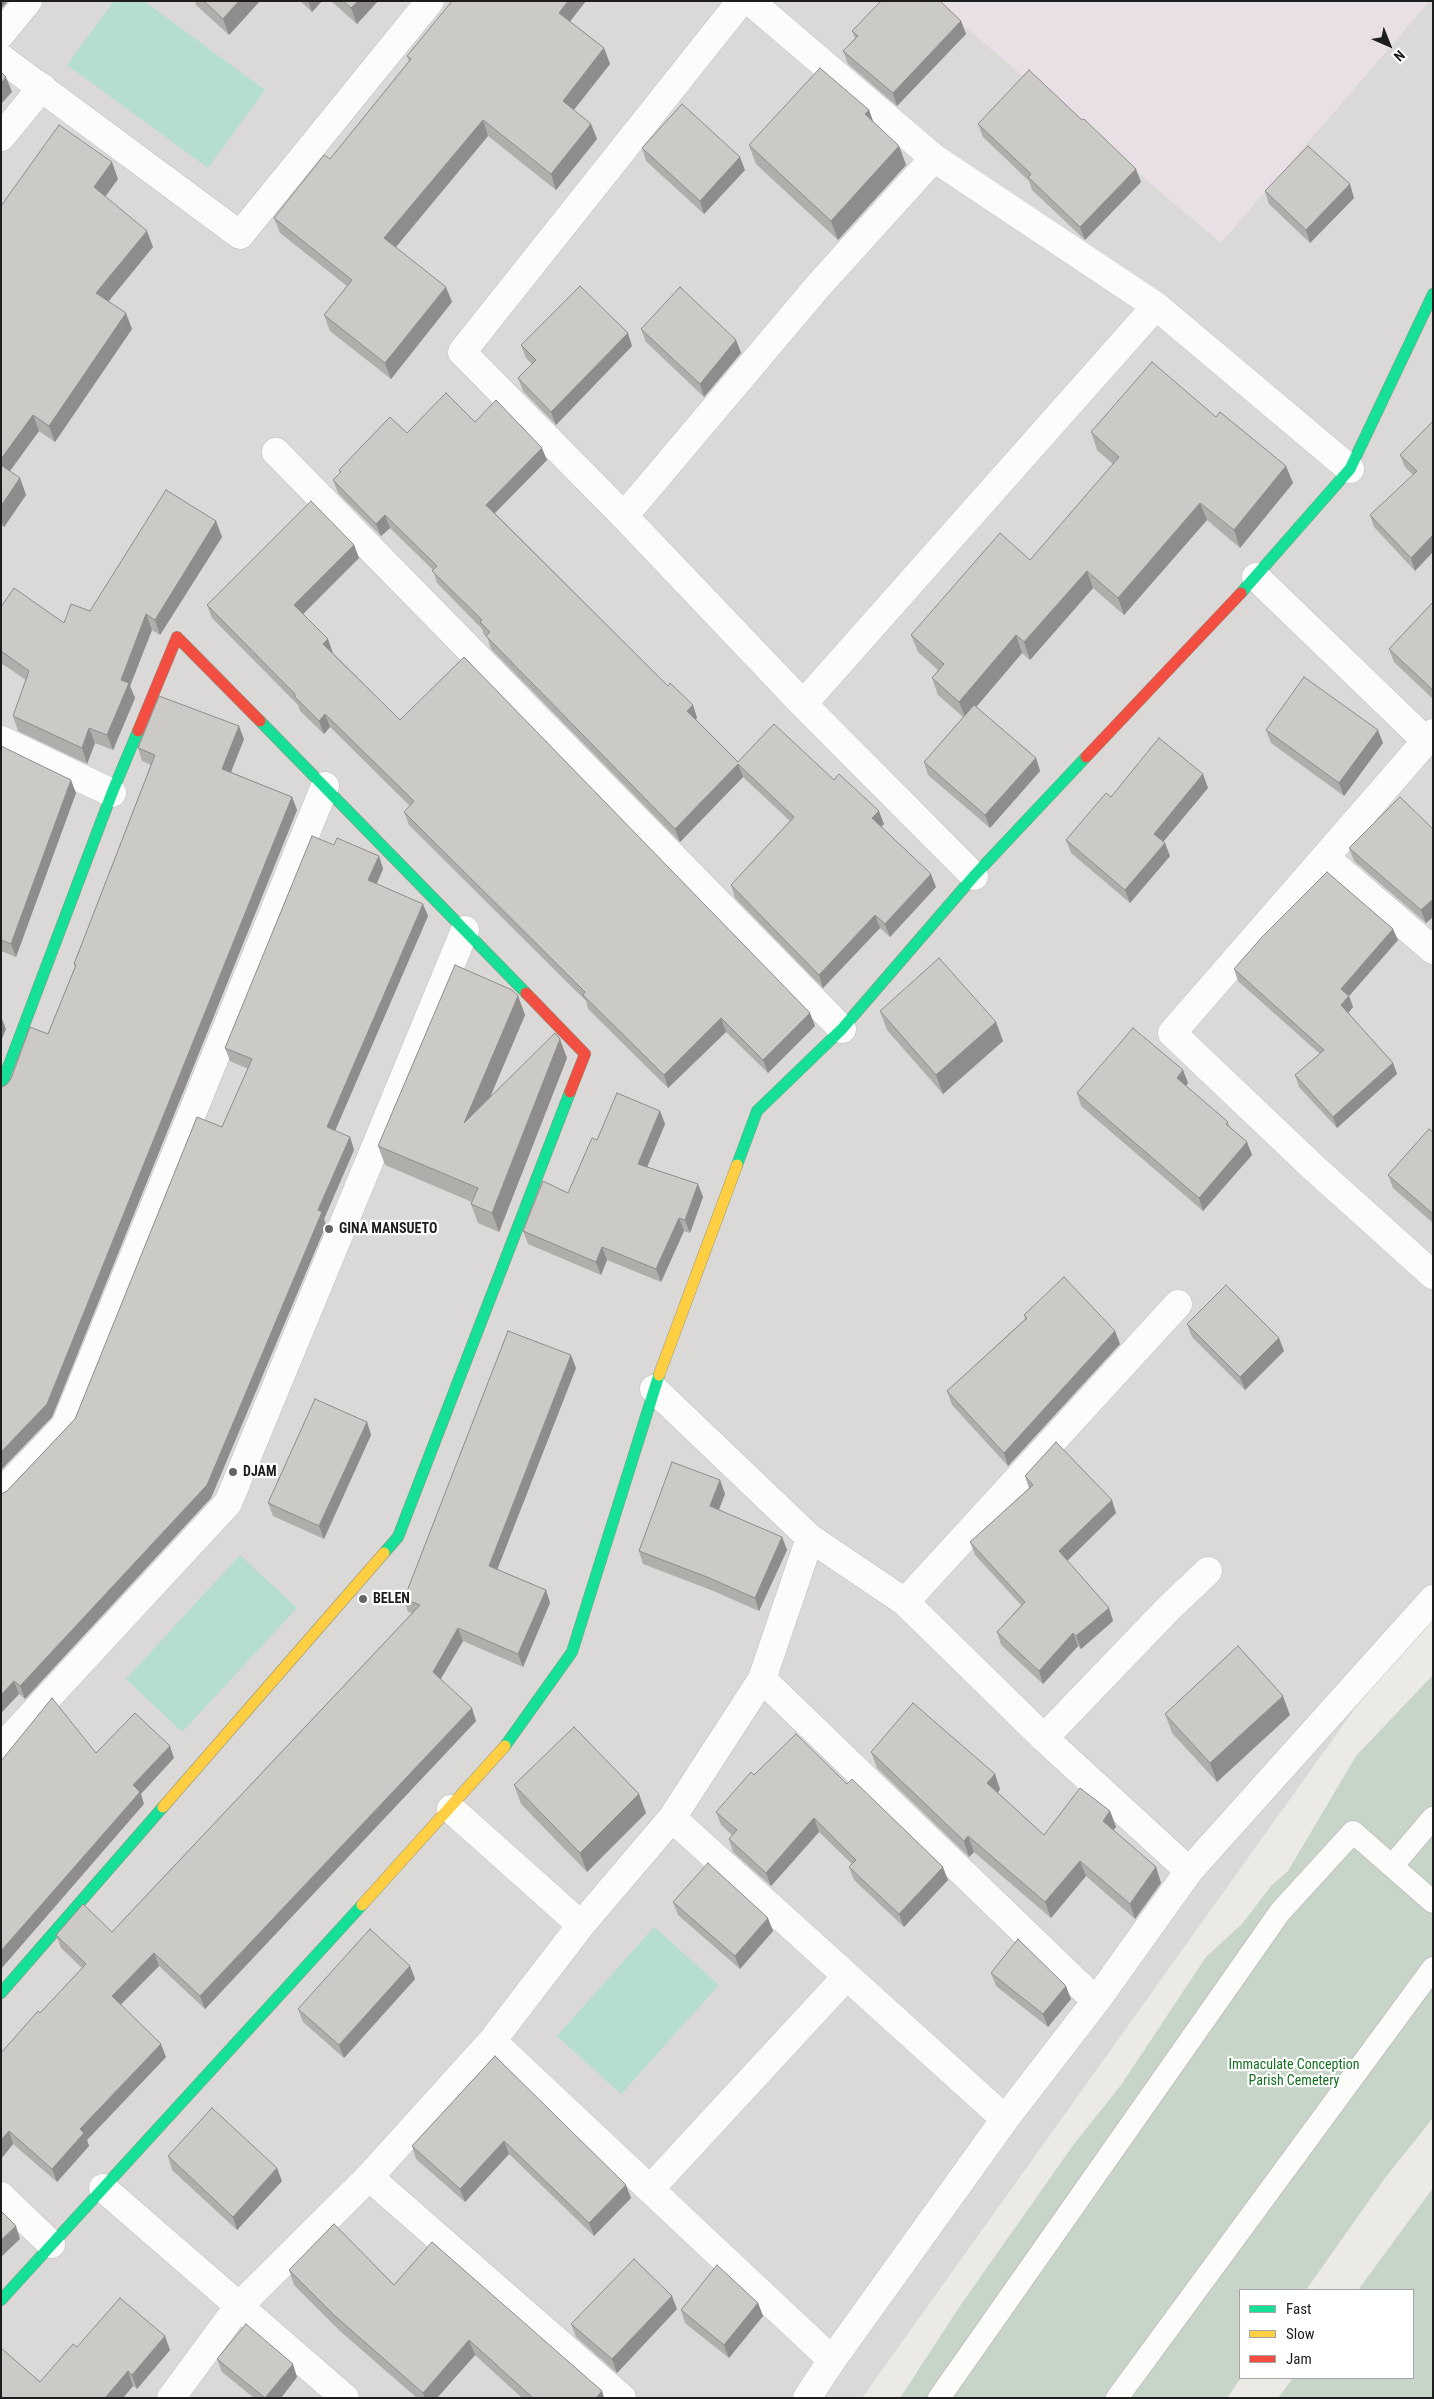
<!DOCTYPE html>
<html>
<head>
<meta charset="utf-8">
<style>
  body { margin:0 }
  #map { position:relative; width:1434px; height:2399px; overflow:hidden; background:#ebeae6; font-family:"Roboto Condensed",sans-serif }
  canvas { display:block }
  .frame { position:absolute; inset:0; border:2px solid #1d1d1d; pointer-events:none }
  .legend { position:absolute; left:1239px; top:2289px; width:175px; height:90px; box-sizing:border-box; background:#fff; border:1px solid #a5a5a5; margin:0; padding:6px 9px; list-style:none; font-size:15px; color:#1d1d1d }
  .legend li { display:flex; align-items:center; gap:10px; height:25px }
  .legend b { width:25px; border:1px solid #a5a5a5 }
  .north { position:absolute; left:1364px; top:20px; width:50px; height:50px; -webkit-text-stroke:4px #fff; paint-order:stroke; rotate:136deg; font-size:14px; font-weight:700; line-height:20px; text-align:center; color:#1d1d1d }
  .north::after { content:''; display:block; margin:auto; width:18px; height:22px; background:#1d1d1d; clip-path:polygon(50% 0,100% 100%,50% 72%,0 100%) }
</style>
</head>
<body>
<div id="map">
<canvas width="1434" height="2399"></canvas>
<div class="frame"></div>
<ul class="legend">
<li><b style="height:6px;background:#16e098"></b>Fast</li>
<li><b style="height:6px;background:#ffcf43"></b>Slow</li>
<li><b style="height:6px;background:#f24e42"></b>Jam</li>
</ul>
<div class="north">N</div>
</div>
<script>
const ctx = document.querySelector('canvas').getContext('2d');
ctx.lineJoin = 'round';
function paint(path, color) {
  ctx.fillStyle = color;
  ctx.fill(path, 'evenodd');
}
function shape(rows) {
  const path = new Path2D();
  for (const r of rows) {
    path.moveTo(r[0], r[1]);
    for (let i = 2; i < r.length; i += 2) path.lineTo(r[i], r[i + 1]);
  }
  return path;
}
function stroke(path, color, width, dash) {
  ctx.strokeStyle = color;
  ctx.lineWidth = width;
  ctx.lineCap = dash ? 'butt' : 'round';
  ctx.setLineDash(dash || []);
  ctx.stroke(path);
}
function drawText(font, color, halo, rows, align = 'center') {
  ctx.font = font + ' "Roboto Condensed",sans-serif';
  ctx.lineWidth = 4.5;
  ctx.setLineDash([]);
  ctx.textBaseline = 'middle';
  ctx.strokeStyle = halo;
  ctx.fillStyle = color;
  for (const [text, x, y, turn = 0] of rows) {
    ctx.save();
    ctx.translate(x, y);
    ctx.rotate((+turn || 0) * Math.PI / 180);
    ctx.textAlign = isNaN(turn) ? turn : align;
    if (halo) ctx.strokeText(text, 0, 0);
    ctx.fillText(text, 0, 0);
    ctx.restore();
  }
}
paint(shape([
  [1,1,1433,1,1433,1608,1351,1714,862,2398,1,2398]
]), '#dad9d7');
paint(shape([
  [934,1,1430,1,1221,243]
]), '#e8e0e4');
paint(shape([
  [1433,1675,1433,2118,1385,2178,1306,2290,1240,2290,1241,2378,1227,2398,900,2398,960,2306,1074,2144,1121,2085,1206,1957,1242,1924,1271,1886,1288,1871,1356,1756],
  [1433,2188,1433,2398,1278,2398,1293,2378,1413,2378,1413,2290,1358,2290]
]), '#c6d5c7');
paint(shape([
  [114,1,144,1,265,90,208,168,67,65],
  [240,1555,297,1608,182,1732,126,1679],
  [654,1927,719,1985,621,2094,557,2036]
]), '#b6dece');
const lane = shape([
  [1392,1866,1433,1818],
  [939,2398,1280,1912,1353,1832,1433,1902],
  [1117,2398,1433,1968]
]);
const street = shape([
  [741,1,462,352,624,516,803,704,974,876],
  [1,34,28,1],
  [1,58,240,235,430,1],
  [1,137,42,87],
  [1156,306,1350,469],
  [276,452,842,1029],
  [624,516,819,285,934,158,750,1],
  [1256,577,1426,741],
  [803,704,1156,306,934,158],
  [1433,733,1172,1033,1313,1167,1433,1275],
  [1,740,112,793],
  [1325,857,1433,950],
  [654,1389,810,1538,905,1602,1178,1304],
  [1,1493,65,1426,325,786],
  [905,1602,1044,1738,1189,1871],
  [762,1679,1096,2001],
  [1044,1738,1169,1608,1208,1571],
  [1,1748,228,1503,465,930],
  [451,1809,581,1925],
  [672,1818,1005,2119],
  [492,2041,832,2360],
  [369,2177,622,2398],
  [103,2188,345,2398],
  [650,2189,847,1976],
  [1,2196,51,2244],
  [171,2398,238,2307,369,2177,492,2041,581,1925,672,1818,762,1679,810,1538],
  [807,2398,832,2360,1005,2119,1096,2001,1189,1871,1433,1599]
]);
const fast = shape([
  [1241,593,1350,469,1433,294],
  [260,721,526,993],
  [1,1086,112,793,138,731],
  [737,1165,757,1111,842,1029,974,876,1086,757],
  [384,1553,398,1537,570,1092],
  [505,1746,572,1652,659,1375],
  [1,1993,163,1807],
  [1,2300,362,1905]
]);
const slow = shape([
  [659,1375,737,1165],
  [163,1807,384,1553],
  [362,1905,505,1746]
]);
const jam = shape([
  [138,731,177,637,260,721],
  [1086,757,1241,593],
  [526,993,585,1054,570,1092]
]);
stroke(lane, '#c2c2c0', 24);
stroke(street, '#c2c2c0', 29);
stroke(fast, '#919380', 12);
stroke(slow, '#919380', 12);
stroke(jam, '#919380', 12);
stroke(lane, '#fcfcfb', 22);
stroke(street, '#fcfcfb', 28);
stroke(fast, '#16e098', 11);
stroke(slow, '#ffcf43', 11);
stroke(jam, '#f24e42', 11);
paint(shape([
  [195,1,260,1,229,35,196,5],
  [300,1,322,1,312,12],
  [331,1,378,1,357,24],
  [570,21,604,48,610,64,574,110,591,124,597,139,556,190,488,136,396,247,452,302,391,379,330,331,324,315,347,286,280,233,274,218,330,159,409,61,407,56],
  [961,21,966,34,897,106,848,64,843,51,855,38,852,31],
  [869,110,873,122,899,146,906,165,838,240,756,164,749,145],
  [1082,120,1141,182,1085,240,1032,190,1029,181,983,137,978,124],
  [642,148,745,170,704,214,646,161],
  [118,179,105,196,153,247,109,301,132,329,55,442,39,431,10,471,20,478,26,495,4,527,1,525,1,206],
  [1265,191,1354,198,1310,243,1269,204],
  [641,329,736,340,741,353,704,397,646,342],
  [521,345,632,346,556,425,523,391,518,378,532,364,526,358],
  [1433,421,1415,571,1374,527,1370,515,1413,475,1405,467,1400,455],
  [475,422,547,460,495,513,668,686,693,705,697,718,696,720,738,762,834,780,884,824,881,827,936,887,890,937,880,928,823,988,735,898,731,885,790,821,743,777,680,842,491,649,487,637,484,635,482,629,437,583,433,570,390,528,381,536,338,493,333,480,340,473,339,470,407,433],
  [1091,432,1293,483,1240,548,1207,520,1124,615,1093,588,1030,660,1022,653,976,707,1036,758,1040,771,990,828,928,775,924,762,963,717,938,695,932,678,938,670,918,652,911,635,1030,560,1113,464,1097,450],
  [216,521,222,537,160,635,152,630,130,686,135,698,113,750,95,743,87,764,18,731,13,716,26,680,1,663,1,607,64,623,90,611],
  [354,545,359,558,303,614,333,653,400,720,815,1026,768,1073,726,1032,668,1088,588,1009,586,1001,409,825,404,812,410,806,330,727,324,734,300,711,298,705,212,618,207,605],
  [1433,602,1433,699,1394,662,1389,649],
  [1266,730,1383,743,1344,796,1271,743],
  [244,739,231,772,292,797,297,810,52,1417,1,1470,1,1087,6,1085,48,1034,75,967,74,964,151,765,142,761,138,748],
  [1,746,76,793,16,957,1,951],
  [1208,788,1163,841,1170,856,1130,903,1071,853,1066,840,1111,797],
  [1433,829,1433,917,1426,923,1354,861,1349,848],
  [334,845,379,856,383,869,377,884,428,916,335,1131,350,1137,354,1150,324,1219,326,1225,211,1498,25,1699,19,1694,1,1713,7,1491,75,1419,222,1127,248,1069,230,1061,225,1048],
  [1398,940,1349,996,1353,1007,1348,1013,1393,1063,1397,1074,1337,1128,1299,1087,1295,1075,1320,1054,1238,981,1234,969],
  [518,996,525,1015,490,1097,567,1058,499,1232,478,1223,471,1204,472,1202,385,1165,378,1146],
  [880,1011,996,1022,1003,1041,943,1094,887,1030],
  [1183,1070,1188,1083,1186,1086,1228,1122,1230,1128,1247,1142,1252,1155,1203,1211,1081,1106,1077,1093],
  [660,1111,665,1124,647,1167,698,1184,703,1197,690,1233,684,1231,661,1282,607,1260,601,1275,528,1244,523,1231,568,1193,597,1140],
  [1433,1132,1433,1223,1393,1188,1388,1175],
  [1024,1315,1115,1331,1120,1344,1008,1466,952,1405,947,1391,1025,1319],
  [1187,1324,1284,1351,1245,1390,1192,1337],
  [576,1368,497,1569,546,1590,550,1603,523,1667,463,1641,441,1679,476,1721,205,2009,159,1966,121,2005,166,2057,87,2140,89,2146,57,2182,13,2144,1,2159,40,2013,82,1968,61,1948,56,1935,112,1932,412,1613,408,1612,404,1599],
  [367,1422,371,1435,324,1539,273,1516,268,1503],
  [1025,1476,1116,1513,1067,1561,1109,1608,1113,1621,1081,1649,1078,1646,1043,1684,1001,1645,997,1632,1021,1605,975,1555,970,1542,1029,1488],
  [720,1480,725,1494,719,1510,782,1537,787,1550,759,1611,711,1590,643,1564,639,1551],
  [1165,1714,1290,1715,1217,1782,1172,1733],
  [871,1752,1000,1789,998,1793,1044,1835,1110,1811,1116,1827,1113,1830,1156,1867,1161,1883,1135,1919,1086,1876,1051,1918,974,1852,969,1857,877,1768],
  [754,1775,847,1784,948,1880,904,1927,854,1880,849,1867,852,1864,819,1832,771,1886,733,1852,729,1839,732,1835,721,1825,716,1812],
  [514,1785,646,1813,587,1872,521,1804],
  [673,1902,773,1931,740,1969,678,1915],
  [410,1966,415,1979,344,2058,303,2022,298,2009],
  [991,1973,1071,1999,1048,2027,996,1986],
  [495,2056,631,2198,594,2236,509,2154,465,2202,416,2159,412,2146],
  [168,2156,282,2181,237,2230,172,2170],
  [289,2270,394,2285,602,2391,604,2398,522,2398,475,2355,437,2398,417,2398,340,2331,294,2285],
  [758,2303,763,2316,729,2358,685,2323,681,2310],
  [677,2309,617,2373,576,2337,571,2324],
  [77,2347,170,2350,137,2389,133,2386,123,2398,1,2398,1,2348,40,2382],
  [217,2359,297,2377,281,2398,254,2398,222,2372]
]), '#afaeab');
paint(shape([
  [1,1,8,1,1,9],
  [239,1,260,1,229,35,223,19],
  [308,1,322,1,312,12],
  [358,1,378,1,357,24,351,8],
  [568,1,586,1,565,28,559,13],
  [961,21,966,34,897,106,893,93],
  [604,48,610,64,568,117,563,101],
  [6,77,12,92,1,104,1,83],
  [869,110,876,129,865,114],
  [483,120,488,136,390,254,384,238],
  [591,124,597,139,556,190,551,174],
  [899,146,906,165,838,240,831,221],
  [740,157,745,170,704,214,700,201],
  [112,162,118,179,100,204,94,187],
  [1136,169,1141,182,1085,240,1080,227],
  [1350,184,1354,198,1310,243,1306,230],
  [147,231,153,247,102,309,96,293],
  [446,287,452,302,391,379,385,363],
  [126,313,132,329,55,442,49,426],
  [628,333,632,346,556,425,551,412],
  [736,340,741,353,704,397,700,384],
  [33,415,39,431,4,479,1,471,1,459],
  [542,448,547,460,490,518,486,505],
  [1286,466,1293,483,1240,548,1234,530],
  [20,478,26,495,4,527,1,519,1,506],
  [1200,503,1207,520,1124,615,1118,598],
  [385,515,390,528,381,536,376,524],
  [216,521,222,537,160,635,155,620],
  [1433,535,1433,552,1415,571,1411,558],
  [354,545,359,558,299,618,294,605],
  [1087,571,1093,588,1030,660,1024,642],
  [146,614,152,630,130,686,135,698,113,750,107,735,121,680],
  [1016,635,1022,653,966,719,959,702],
  [328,639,333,653,323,644],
  [693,705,697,718,691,724,687,711],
  [325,714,330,727,324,734,319,721],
  [239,726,244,739,227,782,222,769],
  [89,728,95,743,87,764,82,748],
  [1378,730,1383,743,1344,796,1339,783],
  [1036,758,1040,771,990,828,985,815],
  [738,764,743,777,680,842,675,829],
  [1203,774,1208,788,1159,847,1154,834],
  [71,780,76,793,16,957,11,944],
  [292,797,297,810,52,1417,1,1470,1,1452],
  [879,811,884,824,877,831,872,818],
  [1165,843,1170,856,1130,903,1125,890],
  [379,856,383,869,372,893,368,880],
  [931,874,936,887,890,937,885,924],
  [1433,899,1433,917,1426,923,1421,910],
  [423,904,428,916,331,1140,327,1127],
  [875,915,880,928,823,988,819,975],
  [1393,929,1398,940,1349,996,1353,1007,1345,1017,1341,1005,1341,989],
  [518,996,525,1015,471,1142,464,1123],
  [810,1013,815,1026,768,1073,763,1060],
  [1,1016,6,1029,1,1041],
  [721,1018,726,1032,668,1088,664,1075],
  [996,1022,1003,1041,943,1094,936,1075],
  [560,1039,567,1058,499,1232,492,1213],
  [1393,1063,1397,1074,1337,1128,1333,1117],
  [1183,1070,1188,1083,1182,1091,1177,1078],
  [660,1111,665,1124,643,1177,638,1164],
  [350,1137,354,1150,324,1219,326,1225,211,1498,25,1699,20,1686,318,1210],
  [1247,1142,1252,1155,1203,1211,1199,1198],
  [698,1184,703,1197,690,1233,685,1220],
  [679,1218,684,1231,661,1282,656,1269],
  [602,1247,607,1260,601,1275,596,1262],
  [1115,1331,1120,1344,1008,1466,1004,1453],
  [1279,1338,1284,1351,1245,1390,1240,1377],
  [571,1355,576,1368,494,1578,489,1566],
  [367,1422,371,1435,324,1539,319,1526],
  [720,1480,725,1494,715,1519,710,1506],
  [1112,1500,1116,1513,1064,1564,1059,1551],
  [782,1537,787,1550,759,1611,755,1598],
  [546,1590,550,1603,523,1667,518,1654],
  [1109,1608,1113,1621,1081,1649,1076,1636],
  [458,1628,463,1641,437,1685,433,1672],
  [1073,1633,1078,1646,1043,1684,1039,1671],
  [14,1681,19,1694,1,1713,1,1695],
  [1283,1696,1290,1715,1217,1782,1210,1763],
  [472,1708,476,1721,205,2009,200,1996],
  [170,1746,174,1758,141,1794,144,1804,1,1969,1,1951,133,1785],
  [995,1774,1000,1789,993,1799,987,1783],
  [639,1794,646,1813,587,1872,580,1853],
  [1110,1811,1116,1827,1108,1836,1103,1821],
  [814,1818,819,1832,771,1886,766,1873],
  [968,1836,974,1852,969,1857,964,1841],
  [1080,1861,1086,1876,1051,1918,1045,1902],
  [943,1867,948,1880,904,1927,899,1914],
  [1156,1867,1161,1883,1135,1919,1130,1904],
  [768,1918,773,1931,740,1969,735,1956],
  [154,1953,159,1966,116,2009,112,1996],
  [410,1966,415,1979,344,2058,339,2045],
  [1066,1986,1071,1999,1048,2027,1043,2014],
  [161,2044,166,2057,87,2140,89,2146,57,2182,52,2169,80,2129],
  [9,2131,13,2144,1,2159,1,2140],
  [504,2141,509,2154,465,2202,460,2189],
  [277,2168,282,2181,237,2230,233,2217],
  [626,2185,631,2198,594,2236,589,2223],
  [16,2226,20,2239,1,2257,1,2240],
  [672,2296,677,2309,617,2373,612,2359],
  [758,2303,763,2316,729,2358,724,2345],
  [165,2336,170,2350,137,2389,132,2375],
  [469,2340,475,2355,437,2398,425,2398,423,2393],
  [293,2364,297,2377,281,2398,265,2398],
  [128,2371,133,2386,123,2398,105,2398],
  [602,2391,604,2398,596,2398]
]), '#8f8d8b');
const building = shape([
  [204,1,239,1,223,19,204,1],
  [343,1,358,1,351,8,343,1],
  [452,1,568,1,559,13,604,48,563,101,591,124,551,174,483,120,384,238,446,287,385,363,324,315,352,280,274,218,324,155,330,159,411,59,407,56,452,1],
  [881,1,940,1,961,21,893,93,843,51,858,36,852,31,881,1],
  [820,68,869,110,865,114,899,146,831,221,749,145,820,68],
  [1029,70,1082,120,1084,119,1136,169,1080,227,1028,177,1031,174,978,124,1029,70],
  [1,72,6,77,1,83,1,72],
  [682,104,740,157,700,201,642,148,682,104],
  [59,125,112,162,94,187,147,231,96,293,126,313,49,426,33,415,1,459,1,206,59,125],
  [1308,146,1350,184,1306,230,1265,191,1308,146],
  [580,286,628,333,551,412,518,378,536,360,521,345,580,286],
  [680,287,736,340,700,384,641,329,680,287],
  [1152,362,1216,417,1220,412,1286,466,1234,530,1200,503,1118,598,1087,571,1024,642,1016,635,959,702,932,678,944,664,911,635,1000,533,1030,560,1119,457,1091,432,1152,362],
  [446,393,475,422,496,400,542,448,486,505,668,686,670,683,693,705,687,711,738,762,774,724,834,780,839,774,879,811,872,818,931,874,885,924,875,915,819,975,731,885,794,817,738,764,675,829,486,636,490,632,480,622,482,620,432,571,437,566,385,515,376,524,333,480,341,472,339,470,390,417,407,433,446,393],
  [1433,421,1433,535,1411,558,1370,515,1417,471,1400,455,1433,421],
  [1,465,20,478,1,506,1,465],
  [166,490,216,521,155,620,146,614,121,680,129,683,107,735,89,728,82,748,13,716,29,671,1,651,1,607,14,588,64,623,71,604,90,611,166,490],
  [311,501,354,545,294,605,328,639,323,644,400,720,464,657,810,1013,763,1060,721,1018,664,1075,583,995,585,992,404,812,414,801,325,714,319,721,295,697,295,694,207,605,311,501],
  [1433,602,1433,690,1389,649,1433,602],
  [1304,677,1378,730,1339,783,1266,730,1304,677],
  [159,696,239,726,222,769,292,797,47,1404,1,1452,1,1087,6,1085,11,1079,30,1027,48,1034,76,965,74,964,155,755,138,748,159,696],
  [974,705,1036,758,985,815,924,762,974,705],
  [1159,738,1203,774,1154,834,1165,843,1125,890,1066,840,1106,793,1111,797,1159,738],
  [1,746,71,780,11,944,1,940,1,746],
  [1400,797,1433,829,1433,899,1421,910,1349,848,1400,797],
  [312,836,334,845,337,838,379,856,368,880,423,904,327,1127,350,1137,318,1210,322,1212,207,1485,20,1686,14,1681,1,1695,1,1494,7,1491,75,1419,197,1117,222,1127,252,1059,225,1048,312,836],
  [1327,872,1393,929,1341,989,1349,996,1341,1005,1393,1063,1333,1117,1295,1075,1324,1050,1234,969,1262,937,1327,872],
  [939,958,996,1022,936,1075,880,1011,939,958],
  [455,965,512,990,518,996,464,1123,555,1033,560,1039,492,1213,471,1204,478,1188,378,1146,455,965],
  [1133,1028,1183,1070,1177,1078,1228,1122,1226,1124,1247,1142,1199,1198,1077,1093,1133,1028],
  [617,1093,660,1111,638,1164,698,1184,685,1220,679,1218,656,1269,602,1247,596,1262,523,1231,543,1181,568,1193,592,1138,597,1140,617,1093],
  [1429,1129,1433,1132,1433,1214,1388,1175,1429,1129],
  [1064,1277,1115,1331,1004,1453,947,1391,1027,1318,1024,1315,1064,1277],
  [1226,1285,1279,1338,1240,1377,1187,1324,1226,1285],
  [508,1331,571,1355,489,1566,546,1590,518,1654,458,1628,433,1672,472,1708,200,1996,154,1953,112,1996,161,2044,80,2129,84,2133,52,2169,9,2131,1,2140,1,2053,38,2011,40,2013,86,1964,56,1935,83,1904,112,1932,420,1605,404,1599,508,1331],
  [315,1399,367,1422,319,1526,268,1503,315,1399],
  [1056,1442,1112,1500,1059,1551,1109,1608,1076,1636,1073,1633,1039,1671,997,1632,1025,1602,970,1542,1033,1485,1025,1476,1056,1442],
  [672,1462,720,1480,710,1506,782,1537,755,1598,707,1577,639,1551,672,1462],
  [1238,1646,1283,1696,1210,1763,1165,1714,1238,1646],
  [52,1698,96,1753,135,1713,170,1746,133,1785,140,1792,1,1951,1,1761,52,1698],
  [913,1703,995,1774,987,1783,1044,1835,1080,1788,1110,1811,1103,1821,1156,1867,1130,1904,1080,1861,1045,1902,968,1836,964,1841,871,1752,913,1703],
  [574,1727,639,1794,580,1853,514,1785,574,1727],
  [796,1734,847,1784,852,1779,943,1867,899,1914,849,1867,856,1860,814,1818,766,1873,729,1839,737,1830,716,1812,751,1772,754,1775,796,1734],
  [708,1863,768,1918,735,1956,673,1902,708,1863],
  [370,1929,410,1966,339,2045,298,2009,370,1929],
  [1018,1939,1066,1986,1043,2014,991,1973,1018,1939],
  [495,2056,626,2185,589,2223,504,2141,460,2189,412,2146,495,2056],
  [212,2108,277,2168,233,2217,168,2156,212,2108],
  [1,2211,16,2226,1,2240,1,2211],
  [334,2224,394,2285,432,2242,602,2391,596,2398,533,2398,469,2340,423,2393,335,2316,289,2270,334,2224],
  [634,2259,672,2296,612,2359,571,2324,634,2259],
  [717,2265,758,2303,724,2345,681,2310,717,2265],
  [120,2298,165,2336,132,2375,128,2371,105,2398,2,2398,1,2397,1,2348,40,2382,73,2344,77,2347,120,2298],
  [246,2324,293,2364,265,2398,217,2359,246,2324]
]);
paint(building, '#cccac7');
stroke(building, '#8f8d8b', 1);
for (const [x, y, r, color] of [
  [329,1229,5,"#656563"],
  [233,1472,5,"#656563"],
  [363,1599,5,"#656563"]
]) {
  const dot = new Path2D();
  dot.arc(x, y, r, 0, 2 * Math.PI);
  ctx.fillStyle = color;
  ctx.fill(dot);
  stroke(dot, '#fff', 2);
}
drawText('bold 14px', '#1d1d1d', '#fff', [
  ["GINA MANSUETO",339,1229],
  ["DJAM",243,1472],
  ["BELEN",373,1599]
], 'left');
drawText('14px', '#176f21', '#fff', [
  ["Immaculate Conception",1294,2065],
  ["Parish Cemetery",1294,2081]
]);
</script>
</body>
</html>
